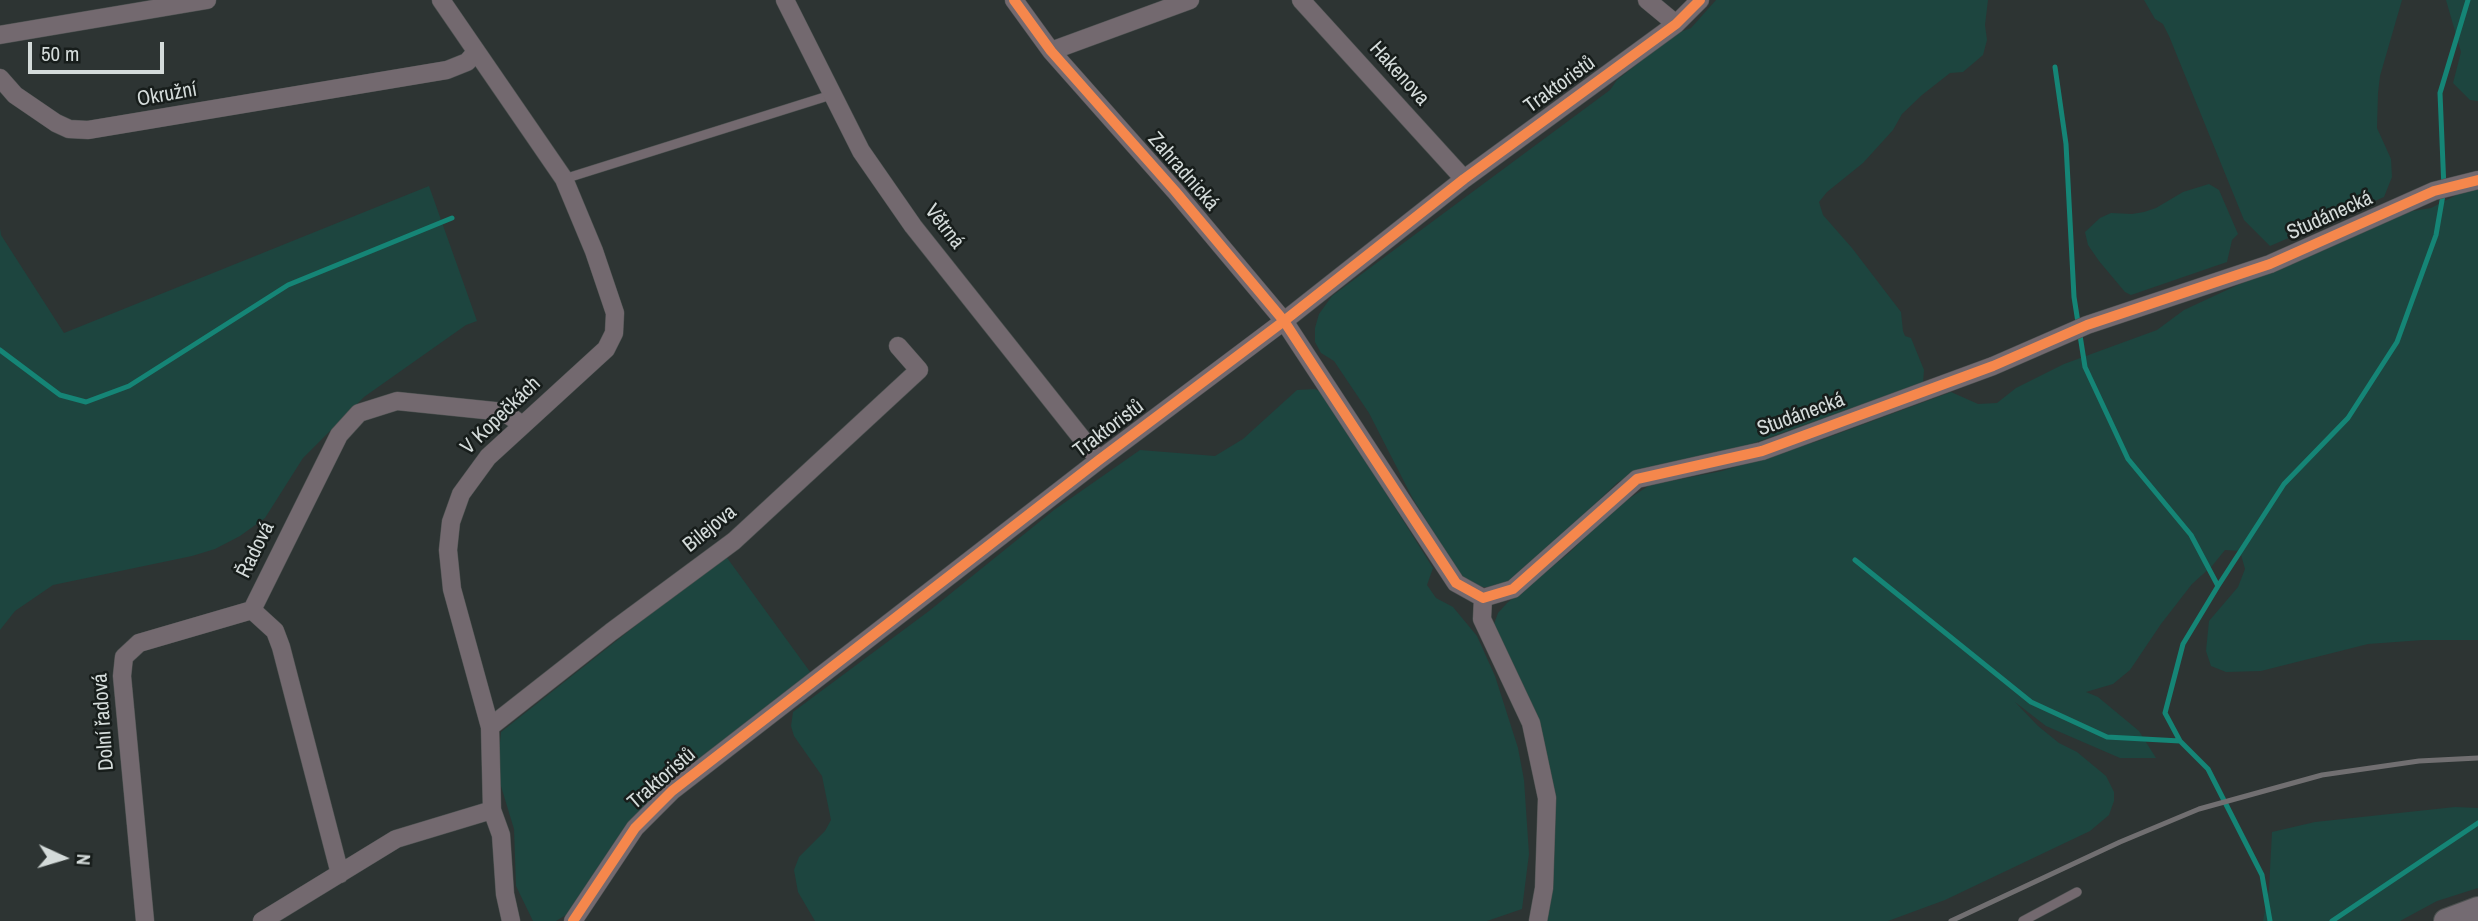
<!DOCTYPE html>
<html>
<head>
<meta charset="utf-8">
<style>
  body { margin:0 }
  #map { position:relative; width:2478px; height:921px; overflow:hidden; background:#2d3433; font-family:"Archivo Narrow",sans-serif }
  canvas { display:block }
  .north { position:absolute; left:28px; top:823px; width:70px; height:70px; -webkit-text-stroke:5px #171d1b; paint-order:stroke; rotate:94deg; font-size:19px; font-weight:700; line-height:28px; text-align:center; color:#d4dbda }
  .north::after { content:''; display:block; margin:auto; width:24px; height:32px; background:#d4dbda; clip-path:polygon(50% 0,100% 100%,50% 72%,0 100%) }
  .scale { position:absolute; left:28px; top:42px; width:136px; height:32px; box-sizing:border-box; border:4px solid #d4dbda; border-top:0; padding-left:9px; font-size:21px; line-height:24px; white-space:nowrap; color:#d4dbda; -webkit-text-stroke:5px #171d1b; paint-order:stroke }
</style>
</head>
<body>
<div id="map">
<canvas width="2478" height="921"></canvas>
<div class="north">N</div>
<div class="scale">50 m</div>
</div>
<script>
const ctx = document.querySelector('canvas').getContext('2d');
ctx.lineJoin = 'round';
function paint(path, color) {
  ctx.fillStyle = color;
  ctx.fill(path, 'evenodd');
}
function shape(rows) {
  const path = new Path2D();
  for (const r of rows) {
    path.moveTo(r[0], r[1]);
    for (let i = 2; i < r.length; i += 2) path.lineTo(r[i], r[i + 1]);
  }
  return path;
}
function stroke(path, color, width, dash) {
  ctx.strokeStyle = color;
  ctx.lineWidth = width;
  ctx.lineCap = dash ? 'butt' : 'round';
  ctx.setLineDash(dash || []);
  ctx.stroke(path);
}
function drawText(font, color, halo, rows, align = 'center') {
  ctx.font = font + ' "Archivo Narrow",sans-serif';
  ctx.lineWidth = 5;
  ctx.setLineDash([]);
  ctx.textBaseline = 'middle';
  ctx.strokeStyle = halo;
  ctx.fillStyle = color;
  for (const [text, x, y, turn = 0] of rows) {
    ctx.save();
    ctx.translate(x, y);
    ctx.rotate((+turn || 0) * Math.PI / 180);
    ctx.textAlign = isNaN(turn) ? turn : align;
    if (halo) ctx.strokeText(text, 0, 0);
    ctx.fillText(text, 0, 0);
    ctx.restore();
  }
}
paint(shape([
  [1716,0,1988,0,1985,25,1987,40,1983,55,1963,72,1950,73,1922,95,1902,114,1893,130,1863,163,1827,192,1819,202,1823,215,1852,248,1901,312,1903,331,1905,336,1911,338,1924,370,1923,383,1726,453,1645,471,1618,482,1535,561,1508,583,1495,587,1483,587,1468,583,1455,567,1413,499,1369,413,1334,361,1321,353,1315,342,1315,328,1319,314,1332,296,1610,90,1617,80,1675,34,1691,28],
  [2144,0,2402,0,2380,76,2378,93,2377,128,2391,159,2392,177,2384,197,2270,246,2244,220,2169,36,2163,24,2155,19],
  [2446,0,2478,0,2478,101,2470,100,2453,83,2461,52],
  [2209,184,2219,190,2238,234,2232,240,2227,262,2131,295,2125,292,2099,261,2088,245,2085,232,2100,218,2111,213,2132,214,2144,212,2156,208,2183,192],
  [429,186,477,321,466,325,364,397,303,458,265,518,240,536,215,549,192,556,53,585,15,611,0,630,0,228,1,235,64,333],
  [2478,187,2478,640,2423,640,2368,644,2261,671,2226,672,2211,666,2206,651,2209,621,2238,587,2245,569,2240,551,2225,550,2212,566,2192,584,2161,624,2130,670,2113,684,2086,692,2098,697,2139,731,2156,758,2120,758,2046,726,2015,702,2038,726,2059,743,2077,752,2106,776,2114,792,2114,801,2109,815,2090,831,1945,900,1888,921,1541,921,1549,788,1495,637,1494,624,1498,613,1507,603,1569,553,1616,507,1650,485,1722,471,1818,441,1951,392,1978,404,1997,403,2016,388,2064,364,2157,330,2184,310,2257,276,2407,212,2431,208,2464,191],
  [1315,389,1323,393,1433,568,1427,585,1436,598,1453,607,1477,636,1495,676,1518,748,1524,780,1529,854,1522,909,1487,921,815,921,798,892,794,870,799,857,825,831,831,820,822,776,794,736,791,726,793,712,929,611,1054,510,1140,450,1215,456,1243,439,1297,390],
  [725,555,816,680,629,828,576,909,556,921,533,921,516,886,514,829,497,773,501,732],
  [2455,807,2478,808,2478,888,2437,901,2400,921,2263,921,2269,889,2272,832,2315,822]
]), '#1d453f');
stroke(shape([
  [2055,67,2066,144,2074,297,2085,367,2128,459,2191,535,2218,586,2183,644,2165,713,2180,741,2208,769,2262,875,2270,921],
  [0,350,60,395,86,402,129,386,288,285,452,218],
  [1855,560,2031,702,2107,737,2180,741],
  [2218,586,2284,484,2348,418,2397,342,2436,235,2444,189,2440,93,2468,0],
  [2332,921,2478,823]
]), '#158576', 5);
const lane = shape([
  [564,179,831,95],
  [2023,921,2077,892]
]);
const street = shape([
  [441,0,564,179,594,251,615,313,614,333,606,349,488,457,461,494,451,522,448,550,452,589,490,727,492,810,501,835,505,894,511,921],
  [785,0,861,151,913,226,1099,460],
  [1014,0,1051,51,1175,191,1284,321,1456,583,1483,598,1513,589,1637,479,1762,451,1993,366,2087,325,2270,264,2434,191,2478,180],
  [1301,0,1464,179],
  [1647,0,1676,24],
  [0,35,207,0],
  [1051,51,1190,0],
  [0,78,15,95,56,123,69,129,88,130,447,70,467,62,476,52],
  [1483,598,1482,619,1531,723,1547,798,1544,888,1538,921],
  [252,610,339,435,359,413,397,401,504,412,521,424],
  [252,610,275,631,281,647,340,874],
  [490,727,611,632,734,541,919,370,898,346],
  [145,921,122,676,124,657,139,643,252,610],
  [262,921,396,839,492,810],
  [573,921,635,828,672,791,1099,460,1284,321,1464,179,1676,24,1700,0]
]);
const secondary = shape([
  [2446,921,2478,909]
]);
stroke(lane, '#4c5150', 10);
stroke(street, '#4c5150', 19);
stroke(secondary, '#4c5150', 26);
stroke(lane, '#73696f', 9);
stroke(street, '#73696f', 18);
stroke(secondary, '#746b72', 24);
stroke(shape([
  [1951,921,2120,842,2199,809,2322,775,2419,761,2478,758]
]), '#716f71', 5);
stroke(shape([
  [1014,0,1051,51,1175,191,1284,321,1456,583,1483,598,1513,589,1637,479,1762,451,1993,366,2087,325,2270,264,2434,191,2478,180],
  [573,921,635,828,672,791,1099,460,1284,321,1464,179,1676,24,1700,0]
]), '#f5874c', 10);
drawText('21px', '#d4dbda', '#171d1b', [
  ["Hakenova",1399,74,48],
  ["Traktoristů",1560,85,-36],
  ["Okružní",167,95,-10],
  ["Zahradnická",1183,172,49],
  ["Studánecká",2330,216,-24],
  ["Větrná",944,227,52],
  ["Studánecká",1801,415,-20],
  ["V Kopečkách",501,416,-44],
  ["Traktoristů",1109,429,-37],
  ["Bilejova",710,529,-39],
  ["Řadová",256,550,-64],
  ["Dolní řadová",104,722,-94],
  ["Traktoristů",662,779,-41]
]);
</script>
</body>
</html>
